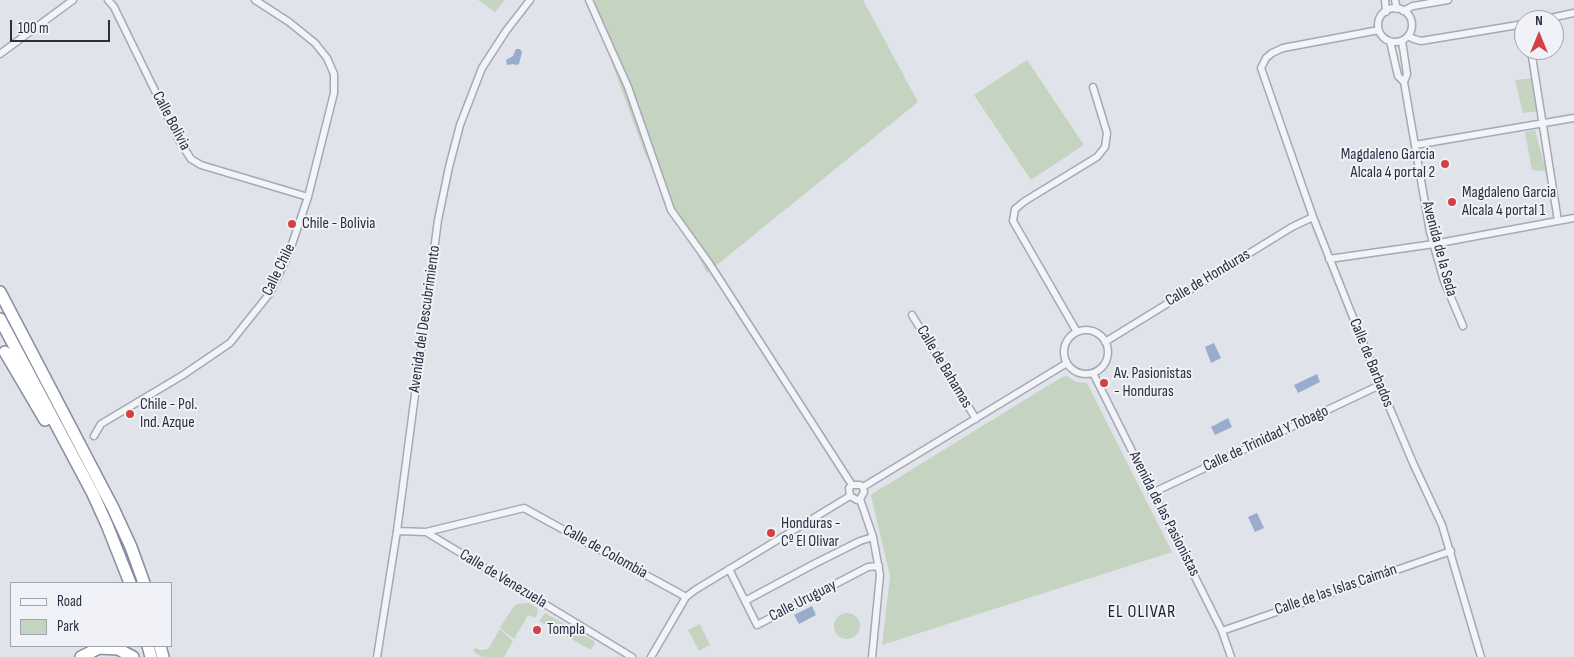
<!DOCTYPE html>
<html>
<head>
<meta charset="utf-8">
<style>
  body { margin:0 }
  #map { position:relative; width:1574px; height:657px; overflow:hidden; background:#e0e3ea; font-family:"Sofia Sans Condensed",sans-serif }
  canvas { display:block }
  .legend { position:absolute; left:10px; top:582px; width:162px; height:65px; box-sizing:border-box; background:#f0f2f7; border:1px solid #a0a4af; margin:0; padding:6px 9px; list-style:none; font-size:15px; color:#282f42 }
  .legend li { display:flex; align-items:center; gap:10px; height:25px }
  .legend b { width:25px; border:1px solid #a0a4af }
  .north { position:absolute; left:1514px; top:10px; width:50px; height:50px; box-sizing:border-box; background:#f0f2f7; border:1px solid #a0a4af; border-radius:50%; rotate:0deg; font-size:14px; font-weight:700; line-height:20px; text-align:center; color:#282f42 }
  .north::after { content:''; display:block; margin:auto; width:18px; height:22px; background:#d44045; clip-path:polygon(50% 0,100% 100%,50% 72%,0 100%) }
  .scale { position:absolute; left:10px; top:20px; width:100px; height:22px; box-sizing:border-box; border:2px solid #282f42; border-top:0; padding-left:6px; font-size:15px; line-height:18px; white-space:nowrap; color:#282f42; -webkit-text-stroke:4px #f0f2f7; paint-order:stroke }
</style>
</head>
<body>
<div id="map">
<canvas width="1574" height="657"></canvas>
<ul class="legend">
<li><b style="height:6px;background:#f3f4f8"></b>Road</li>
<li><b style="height:14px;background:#c4d4c1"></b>Park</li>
</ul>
<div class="north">N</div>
<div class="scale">100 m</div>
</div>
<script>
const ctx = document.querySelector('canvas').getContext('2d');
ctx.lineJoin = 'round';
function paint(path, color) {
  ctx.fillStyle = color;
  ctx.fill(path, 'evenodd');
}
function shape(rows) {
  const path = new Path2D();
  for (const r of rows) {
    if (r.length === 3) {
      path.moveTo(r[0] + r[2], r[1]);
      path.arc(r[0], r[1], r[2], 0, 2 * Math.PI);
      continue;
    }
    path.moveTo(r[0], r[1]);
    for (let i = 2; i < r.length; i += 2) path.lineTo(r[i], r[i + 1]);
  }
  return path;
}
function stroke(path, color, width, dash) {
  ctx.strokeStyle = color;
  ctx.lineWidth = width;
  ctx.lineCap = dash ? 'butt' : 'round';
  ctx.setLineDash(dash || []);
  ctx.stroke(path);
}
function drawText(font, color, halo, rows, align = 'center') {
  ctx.font = font + ' "Sofia Sans Condensed",sans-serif';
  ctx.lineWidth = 4;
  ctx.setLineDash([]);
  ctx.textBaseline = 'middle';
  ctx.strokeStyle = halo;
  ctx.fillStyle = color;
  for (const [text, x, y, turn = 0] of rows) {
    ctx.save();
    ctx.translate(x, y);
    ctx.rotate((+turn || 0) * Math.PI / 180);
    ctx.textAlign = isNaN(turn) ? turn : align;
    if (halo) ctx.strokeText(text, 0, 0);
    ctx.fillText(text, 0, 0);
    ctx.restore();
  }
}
paint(shape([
  [478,0,505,0,495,12],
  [589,0,863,0,918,102,707,273,645,154],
  [1027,60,1084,145,1031,180,974,95],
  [1534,78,1539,111,1523,113,1515,80],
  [1535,130,1546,171,1532,170,1525,132],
  [1067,376,1076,382,1086,383,1088,385,1172,552,882,645,890,576,871,496,872,494,1062,377],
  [529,603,537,608,538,612,535,618,528,615,514,639,500,628,514,606,518,604],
  [847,626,13],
  [545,613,594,641,595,643,591,650,539,621],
  [700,624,710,645,699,651,688,630],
  [500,629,513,641,504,657,482,657,473,651,475,648,480,650,488,649]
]), '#c4d4c1');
paint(shape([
  [516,49,520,49,522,52,519,64,517,65,513,64,507,65,506,60,513,56],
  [1214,343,1221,358,1211,363,1205,347],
  [1317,374,1320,382,1298,393,1294,385],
  [1228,418,1232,427,1215,435,1211,427],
  [1257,513,1264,528,1255,532,1248,517],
  [812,606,816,615,799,624,794,615]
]), '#9aaccc');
const street = shape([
  [108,0,114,7,180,142,191,159,201,165,308,197],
  [589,0,628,87,671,210,709,263,852,485],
  [1385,0,1386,12],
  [1395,0,1397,9],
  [1395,25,17],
  [1403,11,1413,6,1448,0],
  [1541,20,1574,13],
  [1379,30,1283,48,1272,53,1266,58,1261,68,1313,217,1380,385,1413,463,1442,525,1481,657],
  [1408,36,1414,39,1421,41,1524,24],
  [1390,41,1398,76,1404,82,1407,74,1402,41],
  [1531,50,1558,221],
  [0,54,73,0],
  [1404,82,1430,232,1444,281,1463,326],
  [1415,145,1574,118],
  [1329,259,1434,244,1574,218],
  [912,315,976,419],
  [1086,352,22],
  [1077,332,1013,221,1015,209,1025,201,1097,157,1105,147,1107,133,1093,87],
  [1105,342,1292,227,1313,217],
  [1093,373,1222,631,1231,657],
  [94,436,101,424,183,375,230,343,270,293,289,253,308,197,334,93,334,74,327,58,315,43,289,22,255,0],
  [863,487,1067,363],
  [1152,493,1380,385],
  [850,496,857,500,860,499,864,492,863,487],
  [850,496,849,488,852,485,860,485,863,487],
  [860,499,873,537,880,575,872,657],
  [397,531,426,532,524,508,686,597],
  [426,532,632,657],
  [729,569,757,625,868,567,879,566],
  [745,601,814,564,860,541,873,537],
  [1222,631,1451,551],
  [377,657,397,531,438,220,449,167,460,125,482,68,506,31,530,0],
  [651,657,686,597,695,590,850,496]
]);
const highway = shape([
  [0,292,113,508,131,547,144,583],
  [0,319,93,494,107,525,130,583],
  [5,352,45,420],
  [148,646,151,657],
  [160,646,163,657],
  [81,657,99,648,118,649,133,657]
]);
stroke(street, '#a5a9b4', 9);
stroke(highway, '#878ea1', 14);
stroke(street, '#f3f4f8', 6);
stroke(highway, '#fff', 11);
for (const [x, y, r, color] of [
  [1445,164,5,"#d44045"],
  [1452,202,5,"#d44045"],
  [292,224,5,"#d44045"],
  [1104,383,5,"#d44045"],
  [130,414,5,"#d44045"],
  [771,533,5,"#d44045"],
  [537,630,5,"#d44045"]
]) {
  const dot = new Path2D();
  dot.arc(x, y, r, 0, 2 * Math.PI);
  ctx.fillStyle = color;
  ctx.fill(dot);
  stroke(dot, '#f0f2f7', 2);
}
drawText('16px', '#282f42', '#f0f2f7', [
  ["Calle Bolivia",171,121,62],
  ["Avenida de la Seda",1439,249,75],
  ["Calle Chile",279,270,-64],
  ["Calle de Honduras",1208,278,-31],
  ["Avenida del Descubrimiento",425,319,-82],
  ["Calle de Barbados",1371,363,68],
  ["Calle de Bahamas",944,367,59],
  ["Calle de Trinidad Y Tobago",1266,439,-25],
  ["Avenida de las Pasionistas",1164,514,63],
  ["Calle de Colombia",605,552,29],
  ["Calle de Venezuela",503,579,31],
  ["Calle de las Islas Caimán",1336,590,-19],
  ["Calle Uruguay",803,601,-27]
]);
drawText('16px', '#282f42', '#f0f2f7', [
  ["Magdaleno Garcia",1435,155,"right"],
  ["Alcala 4 portal 2",1435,173,"right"],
  ["Magdaleno Garcia",1462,193],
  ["Alcala 4 portal 1",1462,211],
  ["Chile - Bolivia",302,224],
  ["Av. Pasionistas",1114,374],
  ["- Honduras",1114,392],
  ["Chile - Pol.",140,405],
  ["Ind. Azque",140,423],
  ["Honduras -",781,524],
  ["Cº El Olivar",781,542],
  ["Tompla",547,630]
], 'left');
ctx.letterSpacing = '1px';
drawText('18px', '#1a2033', '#f0f2f7', [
  ["EL OLIVAR",1142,612]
]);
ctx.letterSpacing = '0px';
</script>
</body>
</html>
